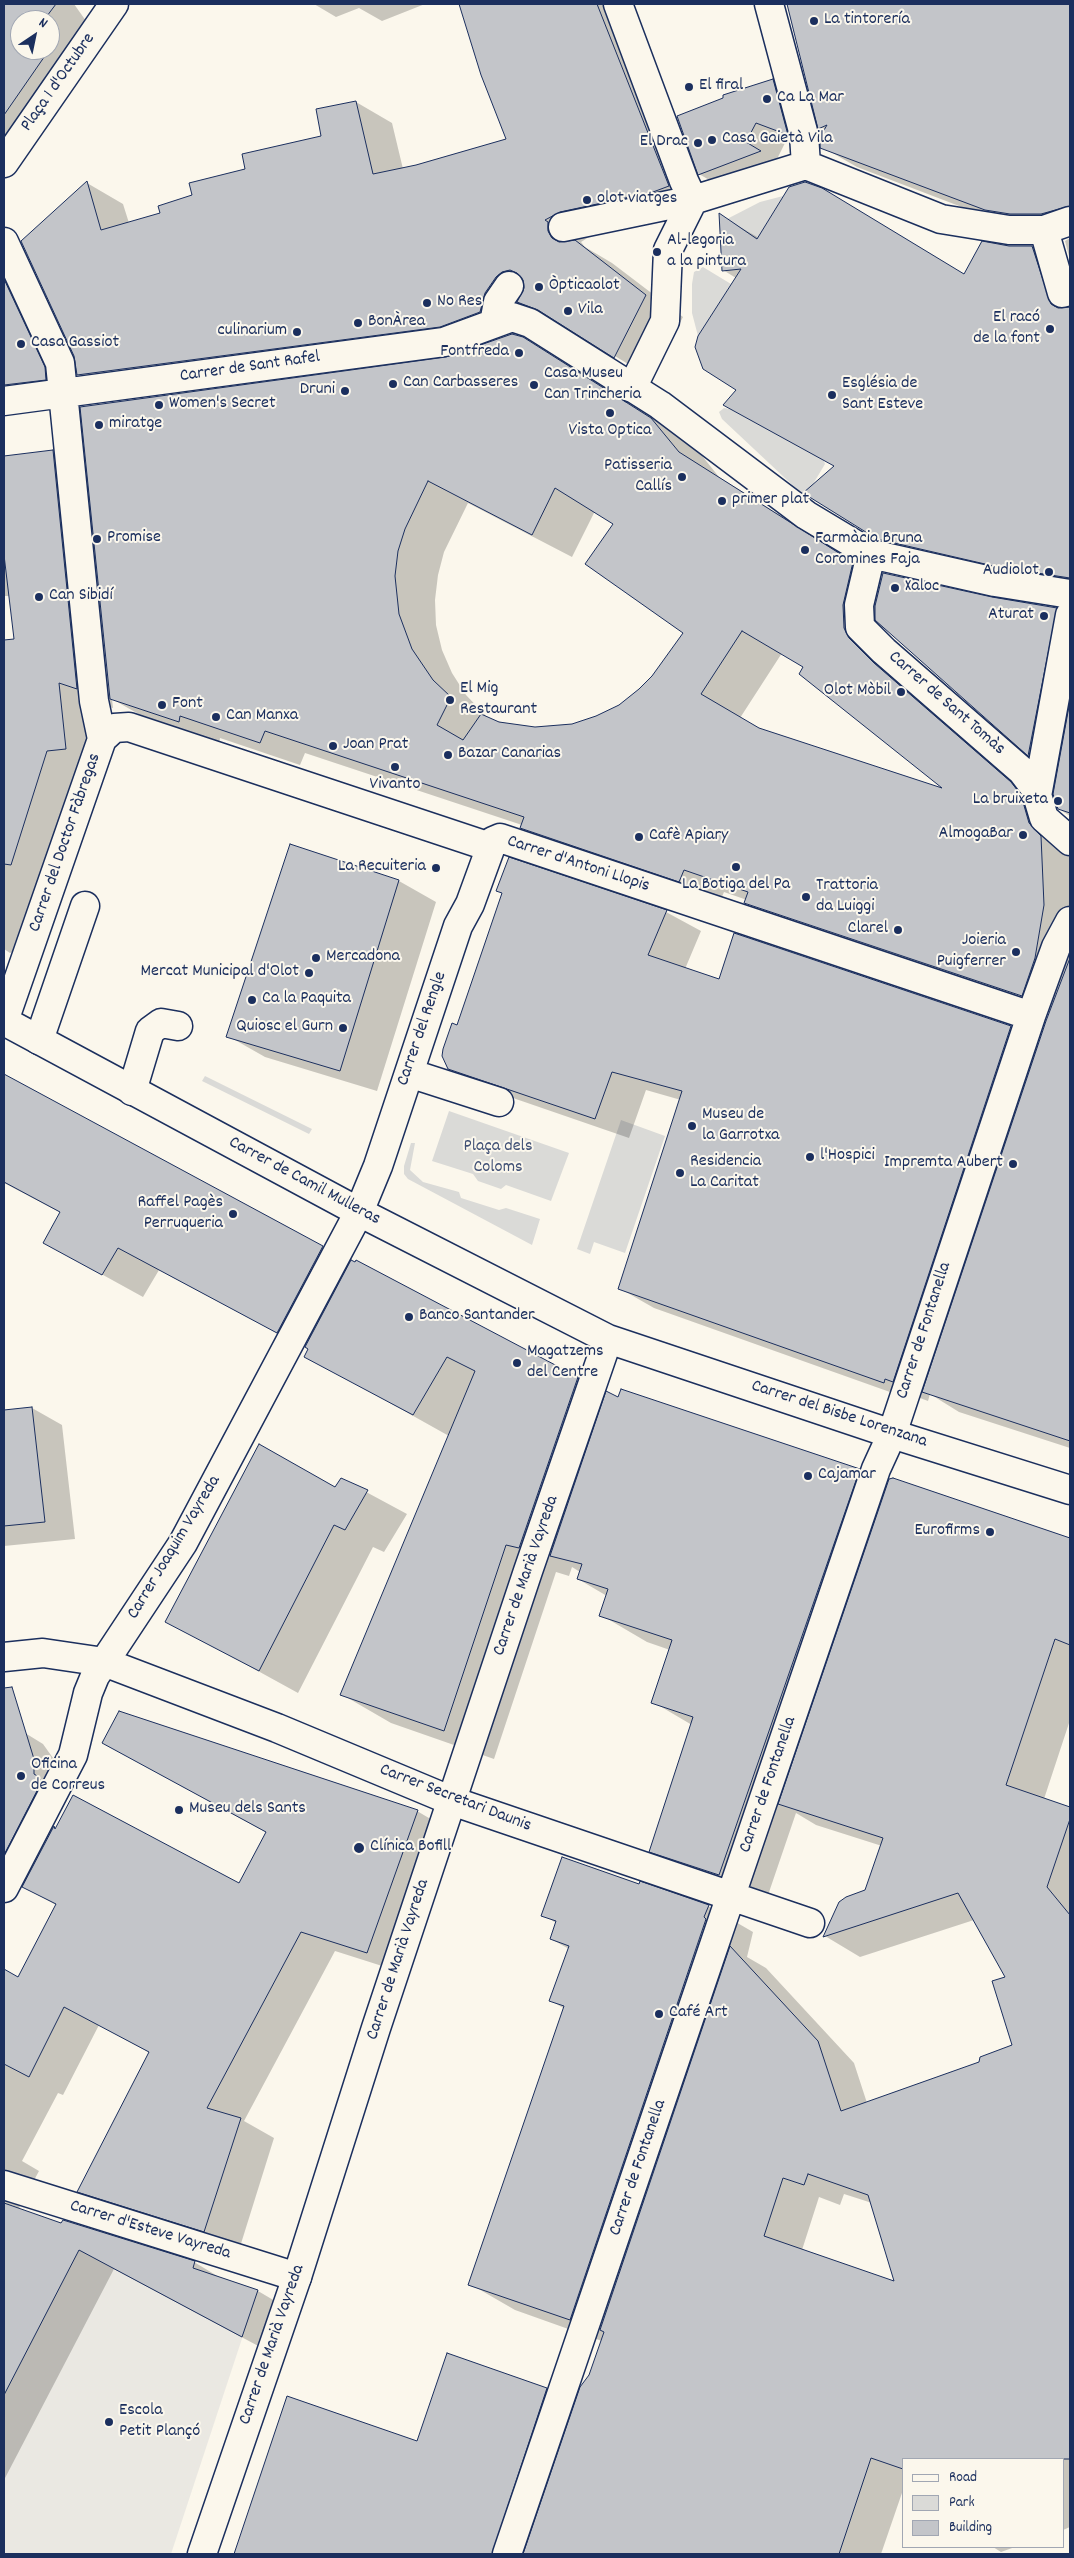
<!DOCTYPE html>
<html>
<head>
<meta charset="utf-8">
<style>
  body { margin:0 }
  #map { position:relative; width:1074px; height:2558px; overflow:hidden; background:#fbf7ec; font-family:Dekko,sans-serif }
  canvas { display:block }
  .frame { position:absolute; inset:0; border:5px solid #1b2f5e; pointer-events:none }
  .legend { position:absolute; left:902px; top:2458px; width:162px; height:90px; box-sizing:border-box; background:#fbf7ec; border:1px solid #a1a7b3; margin:0; padding:6px 9px; list-style:none; font-size:15px; color:#1b2f5e }
  .legend li { display:flex; align-items:center; gap:10px; height:25px }
  .legend b { width:25px; border:1px solid #a1a7b3 }
  .north { position:absolute; left:10px; top:10px; width:50px; height:50px; box-sizing:border-box; background:#fbf7ec; border:1px solid #a1a7b3; border-radius:50%; rotate:34deg; font-size:14px; font-weight:700; line-height:20px; text-align:center; color:#1b2f5e }
  .north::after { content:''; display:block; margin:auto; width:18px; height:22px; background:#1b2f5e; clip-path:polygon(50% 0,100% 100%,50% 72%,0 100%) }
</style>
</head>
<body>
<div id="map">
<canvas width="1074" height="2558"></canvas>
<div class="frame"></div>
<ul class="legend">
<li><b style="height:6px;background:#fbf7ec"></b>Road</li>
<li><b style="height:14px;background:#dadad7"></b>Park</li>
<li><b style="height:14px;background:#c3c5c9"></b>Building</li>
</ul>
<div class="north">N</div>
</div>
<script>
const ctx = document.querySelector('canvas').getContext('2d');
ctx.lineJoin = 'round';
function paint(path, color) {
  ctx.fillStyle = color;
  ctx.fill(path, 'evenodd');
}
function shape(rows) {
  const path = new Path2D();
  for (const r of rows) {
    path.moveTo(r[0], r[1]);
    for (let i = 2; i < r.length; i += 2) path.lineTo(r[i], r[i + 1]);
  }
  return path;
}
function stroke(path, color, width, dash) {
  ctx.strokeStyle = color;
  ctx.lineWidth = width;
  ctx.lineCap = dash ? 'butt' : 'round';
  ctx.setLineDash(dash || []);
  ctx.stroke(path);
}
function drawText(font, color, halo, rows, align = 'center') {
  ctx.font = font + ' Dekko,sans-serif';
  ctx.lineWidth = 4;
  ctx.setLineDash([]);
  ctx.textBaseline = 'middle';
  ctx.strokeStyle = halo;
  ctx.fillStyle = color;
  for (const [text, x, y, turn = 0] of rows) {
    ctx.save();
    ctx.translate(x, y);
    ctx.rotate((+turn || 0) * Math.PI / 180);
    ctx.textAlign = isNaN(turn) ? turn : align;
    if (halo) ctx.strokeText(text, 0, 0);
    ctx.fillText(text, 0, 0);
    ctx.restore();
  }
}
paint(shape([
  [4,2209,258,2290,171,2554,4,2554]
]), '#eae8e2');
paint(shape([
  [783,196,751,249,727,219,760,202],
  [703,267,731,284,698,336,692,313,692,284,694,272],
  [724,408,730,409,823,459,825,464,807,494,802,494,722,419,719,412],
  [205,1076,312,1129,309,1134,202,1081],
  [449,1111,569,1153,551,1201,506,1185,501,1189,478,1181,473,1174,432,1161],
  [621,1120,665,1136,625,1253,594,1242,590,1254,577,1249],
  [411,1143,415,1143,410,1170,423,1182,459,1192,461,1198,499,1210,506,1208,540,1219,532,1245,408,1179,404,1174,404,1166]
]), '#dadad7');
paint(shape([
  [4,4,74,4,91,28,71,54,87,69,26,156,4,157],
  [20,20,50,20,50,50,20,50],
  [314,4,425,4,382,21,359,8,336,17],
  [460,4,626,4,705,207,597,232,581,242,585,247,612,263,683,317,651,378,569,328,555,323,527,307,522,315,517,333,512,335,523,338,564,362,691,442,719,477,882,579,1056,609,1070,617,1070,816,1062,811,1054,794,1059,772,1029,755,883,626,884,652,1051,806,1070,849,1070,1448,959,1412,930,1394,928,1401,920,1398,918,1402,654,1308,619,1288,681,1100,646,1090,629,1138,484,1088,449,1068,457,1027,503,894,509,859,666,912,701,931,685,969,720,981,735,935,1011,1027,1040,1044,1055,1014,1017,992,1015,994,1051,1015,786,926,746,903,747,900,724,892,719,904,561,851,521,828,522,825,305,753,300,765,220,738,219,744,151,721,112,699,113,708,95,703,102,769,28,945,10,953,4,949,4,642,16,640,10,596,4,596,4,457,53,451,88,472,446,359,472,348,115,396,78,375,87,183,123,204,129,223,161,214,246,170,323,137,356,102,392,123,403,169,508,139,482,75],
  [468,503,572,557,595,511,615,523,685,633,653,677,629,699,608,712,572,725,548,728,521,727,489,719,466,695,452,673,442,650,436,625,435,600,438,575,444,552],
  [782,653,805,666,948,791,759,729,740,718],
  [788,4,1070,4,1070,234,1022,230,857,167,822,147,825,131,820,128],
  [773,81,803,98,817,151,787,139,776,161,730,192,699,174],
  [721,216,759,238,964,275,1009,247,1032,247,1067,267,1070,277,1070,592,914,559,805,493,835,466,738,389,736,278,723,270],
  [4,228,21,256,81,389,4,413],
  [1070,238,1070,260,1065,241],
  [399,881,436,902,377,1091,265,1057,228,1036],
  [4,1076,351,1263,356,1264,357,1262,607,1394,859,1470,888,1487,893,1479,1070,1539,1070,1720,1044,1799,1070,1808,1070,2527,1063,2530,1063,2459,903,2459,903,2490,881,2554,236,2554,288,2398,418,2443,546,2389,575,2406,590,2376,602,2341,515,2310,470,2284,565,2009,551,2001,569,1949,551,1939,556,1923,543,1915,639,1886,708,1906,753,1932,747,1957,766,1968,854,2063,867,2103,980,2063,1013,2045,1007,1978,974,1920,860,1957,825,1936,840,1903,866,1891,882,1846,816,1825,796,1813,766,1901,697,1878,651,1851,692,1725,653,1702,670,1650,647,1642,601,1615,607,1596,578,1579,580,1572,572,1567,569,1576,556,1572,494,1759,391,1723,341,1694,449,1436,306,1356,309,1350,159,1270,143,1297,45,1243,61,1213,4,1183],
  [844,2194,872,2203,896,2283,802,2250,819,2197,840,2205],
  [32,1408,62,1425,75,1539,4,1546,4,1411],
  [342,1479,407,1514,384,1552,373,1547,298,1693,167,1621,336,1488],
  [4,1720,43,1744,53,1758,58,1774,4,1886],
  [103,1743,417,1811,451,1831,401,1972,335,1951,244,2121,274,2138,239,2250,113,2211,79,2191,150,2053,99,2025,63,2095,58,2093,22,2161,39,2171,18,2210,62,2225,194,2262,224,2280,258,2291,292,2311,277,2356,114,2269,4,2480,4,1971,18,1978,56,1905,24,1887,54,1828,239,1884,267,1833],
  [993,2547,1015,2547,1001,2552]
]), '#0003');
const building = shape([
  [4,4,56,4,44,20,20,20,20,50,49,50,4,115,4,4],
  [459,4,597,4,669,186,653,192,560,212,545,220,548,222,548,231,552,238,559,242,575,240,646,295,614,358,538,310,517,302,524,288,523,280,517,273,510,270,502,272,496,277,485,293,480,312,440,327,77,375,74,356,21,241,87,181,101,230,160,213,158,206,192,195,189,183,245,169,242,154,321,136,316,109,356,101,373,174,416,165,506,139,481,75,459,4],
  [787,4,1070,4,1070,206,1041,214,1010,214,985,210,820,148,820,137,827,125,818,129,787,4],
  [773,79,788,135,756,123,746,142,761,151,698,175,677,116,723,98,723,95,773,79],
  [805,182,822,188,964,274,982,241,1009,246,1032,246,1051,304,1058,308,1070,307,1070,578,998,567,877,539,803,493,834,466,723,405,736,390,703,369,695,347,698,336,741,269,722,271,719,213,757,239,789,187,805,182],
  [4,279,45,367,46,380,4,385,4,279],
  [512,334,523,337,651,418,679,452,853,562,843,605,844,628,849,638,874,663,1011,782,1021,795,1029,823,1041,836,1044,905,1035,958,1022,996,744,903,748,892,684,870,679,882,520,828,524,817,265,731,260,743,180,716,179,722,110,699,80,407,446,357,512,334],
  [428,481,532,535,555,488,613,524,585,564,683,633,652,676,639,689,619,705,596,716,572,724,535,727,499,722,481,714,463,740,437,725,451,697,433,680,412,649,399,614,395,576,398,551,405,529,428,481],
  [742,631,803,667,799,674,942,788,759,728,701,694,742,631],
  [53,450,77,689,59,683,66,749,47,751,11,865,4,864,4,640,14,639,4,555,4,456,53,450],
  [883,573,992,597,1057,608,1028,756,875,620,875,606,883,573],
  [1070,701,1070,813,1058,809,1053,794,1070,701],
  [290,844,399,880,340,1071,226,1037,290,844],
  [509,857,667,910,648,955,719,979,734,933,1011,1026,893,1382,885,1379,884,1383,618,1289,682,1091,612,1072,595,1119,448,1069,442,1056,443,1049,452,1023,457,1025,502,893,496,891,509,857],
  [1070,958,1070,1441,922,1392,1046,1021,1070,958],
  [4,1074,323,1246,277,1333,118,1248,102,1275,43,1243,60,1212,4,1182,4,1074],
  [351,1260,355,1262,356,1260,578,1377,519,1548,506,1545,444,1731,340,1695,475,1371,447,1357,413,1415,304,1357,308,1349,305,1347,351,1260],
  [621,1389,860,1469,719,1875,649,1852,693,1717,651,1703,672,1640,599,1616,608,1589,577,1579,582,1564,550,1556,606,1391,618,1397,621,1389],
  [32,1407,45,1522,4,1526,4,1410,32,1407],
  [259,1444,335,1487,341,1478,368,1490,345,1530,334,1525,259,1671,165,1622,259,1444],
  [893,1478,1070,1538,1070,1645,1055,1639,1006,1785,1070,1807,1070,1819,1047,1887,1070,1915,1070,2459,903,2459,903,2469,871,2458,839,2554,523,2554,580,2387,589,2375,604,2332,600,2330,730,1946,818,2041,841,2111,979,2062,980,2057,1012,2045,992,1981,1005,1977,958,1893,823,1937,839,1902,846,1897,865,1890,883,1838,778,1804,889,1479,893,1478],
  [808,2174,868,2195,894,2281,764,2236,783,2178,804,2185,808,2174],
  [12,1687,34,1759,34,1774,39,1777,41,1783,4,1855,4,1688,12,1687],
  [119,1711,418,1810,367,1953,301,1932,207,2108,241,2118,204,2232,77,2192,149,2052,64,2007,29,2077,4,2064,4,1969,18,1977,56,1904,22,1887,54,1826,55,1829,73,1795,239,1883,266,1832,102,1743,119,1711],
  [562,1857,639,1884,640,1881,709,1905,704,1917,706,1919,570,2320,468,2285,564,2006,549,2001,569,1946,550,1939,556,1921,541,1916,562,1857],
  [4,2203,61,2223,63,2220,195,2261,193,2268,258,2290,242,2337,79,2250,4,2395,4,2203],
  [447,2353,547,2388,492,2554,234,2554,287,2396,417,2441,447,2353]
]);
paint(building, '#c3c5c9');
stroke(building, '#1b2f5e', 1);
const minor = shape([
  [618,4,684,181,693,200],
  [769,4,804,135,806,165],
  [4,163,114,4],
  [563,227,693,200,806,165,941,219,1009,230,1044,230,1070,221],
  [1044,230,1062,293,1070,291],
  [4,242,60,363,94,701,102,739,4,1021],
  [494,323,498,302,509,286],
  [632,388,665,321,668,250,693,200],
  [4,401,444,342,512,317,530,323,660,405,806,515,871,554,995,582,1070,594],
  [871,554,859,605,860,627,884,651,1022,771,1035,788,1044,818,1070,841],
  [102,739,114,728,129,727,490,847],
  [1037,796,1070,615],
  [39,1040,85,906],
  [409,1073,499,1102],
  [132,1091,150,1031,161,1023,178,1026],
  [4,1657,43,1653,104,1662,277,1728,452,1801,810,1923],
  [4,1888,73,1755,88,1693,95,1676,183,1543,359,1212,378,1166,458,926,470,904,493,841,500,838,509,841,1031,1016],
  [4,2185,297,2277],
  [507,2554,876,1469,892,1434,1031,1016,1056,947,1070,921]
]);
const major = shape([
  [4,1021,359,1212,608,1339,892,1434,1070,1490],
  [202,2554,297,2277,376,2028,528,1571,608,1339]
]);
stroke(minor, '#1b2f5e', 31);
stroke(major, '#1b2f5e', 31);
stroke(minor, '#fbf7ec', 28);
stroke(major, '#fbf7ec', 28);
for (const [x, y, r, color] of [
  [814,21,5,"#1b2f5e"],
  [689,87,5,"#1b2f5e"],
  [767,99,5,"#1b2f5e"],
  [712,140,5,"#1b2f5e"],
  [698,143,5,"#1b2f5e"],
  [587,200,5,"#1b2f5e"],
  [657,252,5,"#1b2f5e"],
  [539,287,5,"#1b2f5e"],
  [427,303,5,"#1b2f5e"],
  [568,311,5,"#1b2f5e"],
  [358,323,5,"#1b2f5e"],
  [1050,329,5,"#1b2f5e"],
  [297,332,5,"#1b2f5e"],
  [21,344,5,"#1b2f5e"],
  [519,353,5,"#1b2f5e"],
  [393,384,5,"#1b2f5e"],
  [534,385,5,"#1b2f5e"],
  [345,391,5,"#1b2f5e"],
  [832,395,5,"#1b2f5e"],
  [159,405,5,"#1b2f5e"],
  [610,413,5,"#1b2f5e"],
  [99,425,5,"#1b2f5e"],
  [682,477,5,"#1b2f5e"],
  [722,501,5,"#1b2f5e"],
  [97,539,5,"#1b2f5e"],
  [805,550,5,"#1b2f5e"],
  [1049,572,5,"#1b2f5e"],
  [895,588,5,"#1b2f5e"],
  [39,597,5,"#1b2f5e"],
  [1044,616,5,"#1b2f5e"],
  [901,692,5,"#1b2f5e"],
  [450,700,5,"#1b2f5e"],
  [162,705,5,"#1b2f5e"],
  [216,717,5,"#1b2f5e"],
  [333,746,5,"#1b2f5e"],
  [448,755,5,"#1b2f5e"],
  [395,767,5,"#1b2f5e"],
  [1058,801,5,"#1b2f5e"],
  [1023,835,5,"#1b2f5e"],
  [639,837,5,"#1b2f5e"],
  [736,867,5,"#1b2f5e"],
  [436,868,5,"#1b2f5e"],
  [806,897,5,"#1b2f5e"],
  [898,930,5,"#1b2f5e"],
  [1016,952,5,"#1b2f5e"],
  [316,958,5,"#1b2f5e"],
  [309,973,5,"#1b2f5e"],
  [252,1000,5,"#1b2f5e"],
  [343,1028,5,"#1b2f5e"],
  [692,1126,5,"#1b2f5e"],
  [810,1157,5,"#1b2f5e"],
  [1013,1164,5,"#1b2f5e"],
  [680,1173,5,"#1b2f5e"],
  [233,1214,5,"#1b2f5e"],
  [409,1317,5,"#1b2f5e"],
  [517,1363,5,"#1b2f5e"],
  [808,1476,5,"#1b2f5e"],
  [990,1532,5,"#1b2f5e"],
  [21,1776,5,"#1b2f5e"],
  [179,1810,5,"#1b2f5e"],
  [359,1848,6,"#1b2f5e"],
  [659,2014,5,"#1b2f5e"],
  [109,2422,5,"#1b2f5e"]
]) {
  const dot = new Path2D();
  dot.arc(x, y, r, 0, 2 * Math.PI);
  ctx.fillStyle = color;
  ctx.fill(dot);
  stroke(dot, '#fbf7ec', 2);
}
drawText('18px', '#1b2f5e', '#fbf7ec', [
  ["La tintorería",824,21],
  ["El firal",699,87],
  ["Ca La Mar",777,99],
  ["Casa Gaietà Vila",722,140],
  ["El Drac",688,143,"right"],
  ["olot viatges",597,200],
  ["Al-legoria",667,242],
  ["a la pintura",667,263],
  ["Òpticaolot",549,287],
  ["No Res",437,303],
  ["Vila",578,311],
  ["El racó",1040,319,"right"],
  ["de la font",1040,340,"right"],
  ["BonÀrea",368,323],
  ["culinarium",287,332,"right"],
  ["Casa Gassiot",31,344],
  ["Fontfreda",509,353,"right"],
  ["Casa Museu",544,375],
  ["Can Trincheria",544,396],
  ["Can Carbasseres",403,384],
  ["Església de",842,385],
  ["Sant Esteve",842,406],
  ["Druni",335,391,"right"],
  ["Women's Secret",169,405],
  ["miratge",109,425],
  ["Vista Optica",610,432,"center"],
  ["Patisseria",672,467,"right"],
  ["Callís",672,488,"right"],
  ["primer plat",732,501],
  ["Promise",107,539],
  ["Farmàcia Bruna",815,540],
  ["Coromines Faja",815,561],
  ["Audiolot",1039,572,"right"],
  ["Xaloc",905,588],
  ["Can Sibidí",49,597],
  ["Aturat",1034,616,"right"],
  ["El Mig",460,690],
  ["Restaurant",460,711],
  ["Olot Mòbil",891,692,"right"],
  ["Font",172,705],
  ["Can Manxa",226,717],
  ["Joan Prat",343,746],
  ["Bazar Canarias",458,755],
  ["Vivanto",395,786,"center"],
  ["La bruixeta",1048,801,"right"],
  ["AlmogaBar",1013,835,"right"],
  ["Cafè Apiary",649,837],
  ["La Recuiteria",426,868,"right"],
  ["La Botiga del Pa",736,886,"center"],
  ["Trattoria",816,887],
  ["da Luiggi",816,908],
  ["Clarel",888,930,"right"],
  ["Joieria",1006,942,"right"],
  ["Puigferrer",1006,963,"right"],
  ["Mercadona",326,958],
  ["Mercat Municipal d'Olot",299,973,"right"],
  ["Ca la Paquita",262,1000],
  ["Quiosc el Gurn",333,1028,"right"],
  ["Museu de",702,1116],
  ["la Garrotxa",702,1137],
  ["l'Hospici",820,1157],
  ["Residencia",690,1163],
  ["La Caritat",690,1184],
  ["Impremta Aubert",1003,1164,"right"],
  ["Raffel Pagès",223,1204,"right"],
  ["Perruqueria",223,1225,"right"],
  ["Banco Santander",419,1317],
  ["Magatzems",527,1353],
  ["del Centre",527,1374],
  ["Cajamar",818,1476],
  ["Eurofirms",980,1532,"right"],
  ["Oficina",31,1766],
  ["de Correus",31,1787],
  ["Museu dels Sants",189,1810],
  ["Clínica Bofill",370,1848],
  ["Café Art",669,2014],
  ["Escola",119,2412],
  ["Petit Plançó",119,2433]
], 'left');
drawText('18px', '#1b2f5e', '#fbf7ec', [
  ["Plaça 1 d'Octubre",59,83,-55],
  ["Carrer de Sant Rafel",250,368,-8],
  ["Carrer de Sant Tomàs",946,704,41],
  ["Carrer del Doctor Fàbregas",66,843,-71],
  ["Carrer d'Antoni Llopis",578,865,18],
  ["Carrer del Rengle",423,1029,-71],
  ["Carrer de Camil Mulleras",304,1182,28],
  ["Carrer de Fontanella",925,1331,-72],
  ["Carrer del Bisbe Lorenzana",839,1415,18],
  ["Carrer Joaquim Vayreda",175,1548,-59],
  ["Carrer de Marià Vayreda",527,1576,-71],
  ["Carrer de Fontanella",769,1785,-71],
  ["Carrer Secretari Daunis",455,1799,21],
  ["Carrer de Marià Vayreda",399,1960,-72],
  ["Carrer de Fontanella",639,2168,-71],
  ["Carrer d'Esteve Vayreda",150,2231,17],
  ["Carrer de Marià Vayreda",273,2345,-71]
]);
drawText('18px', '#415176', '#fbf7ec', [
  ["Plaça dels",498,1148],
  ["Coloms",498,1169]
]);
</script>
</body>
</html>
